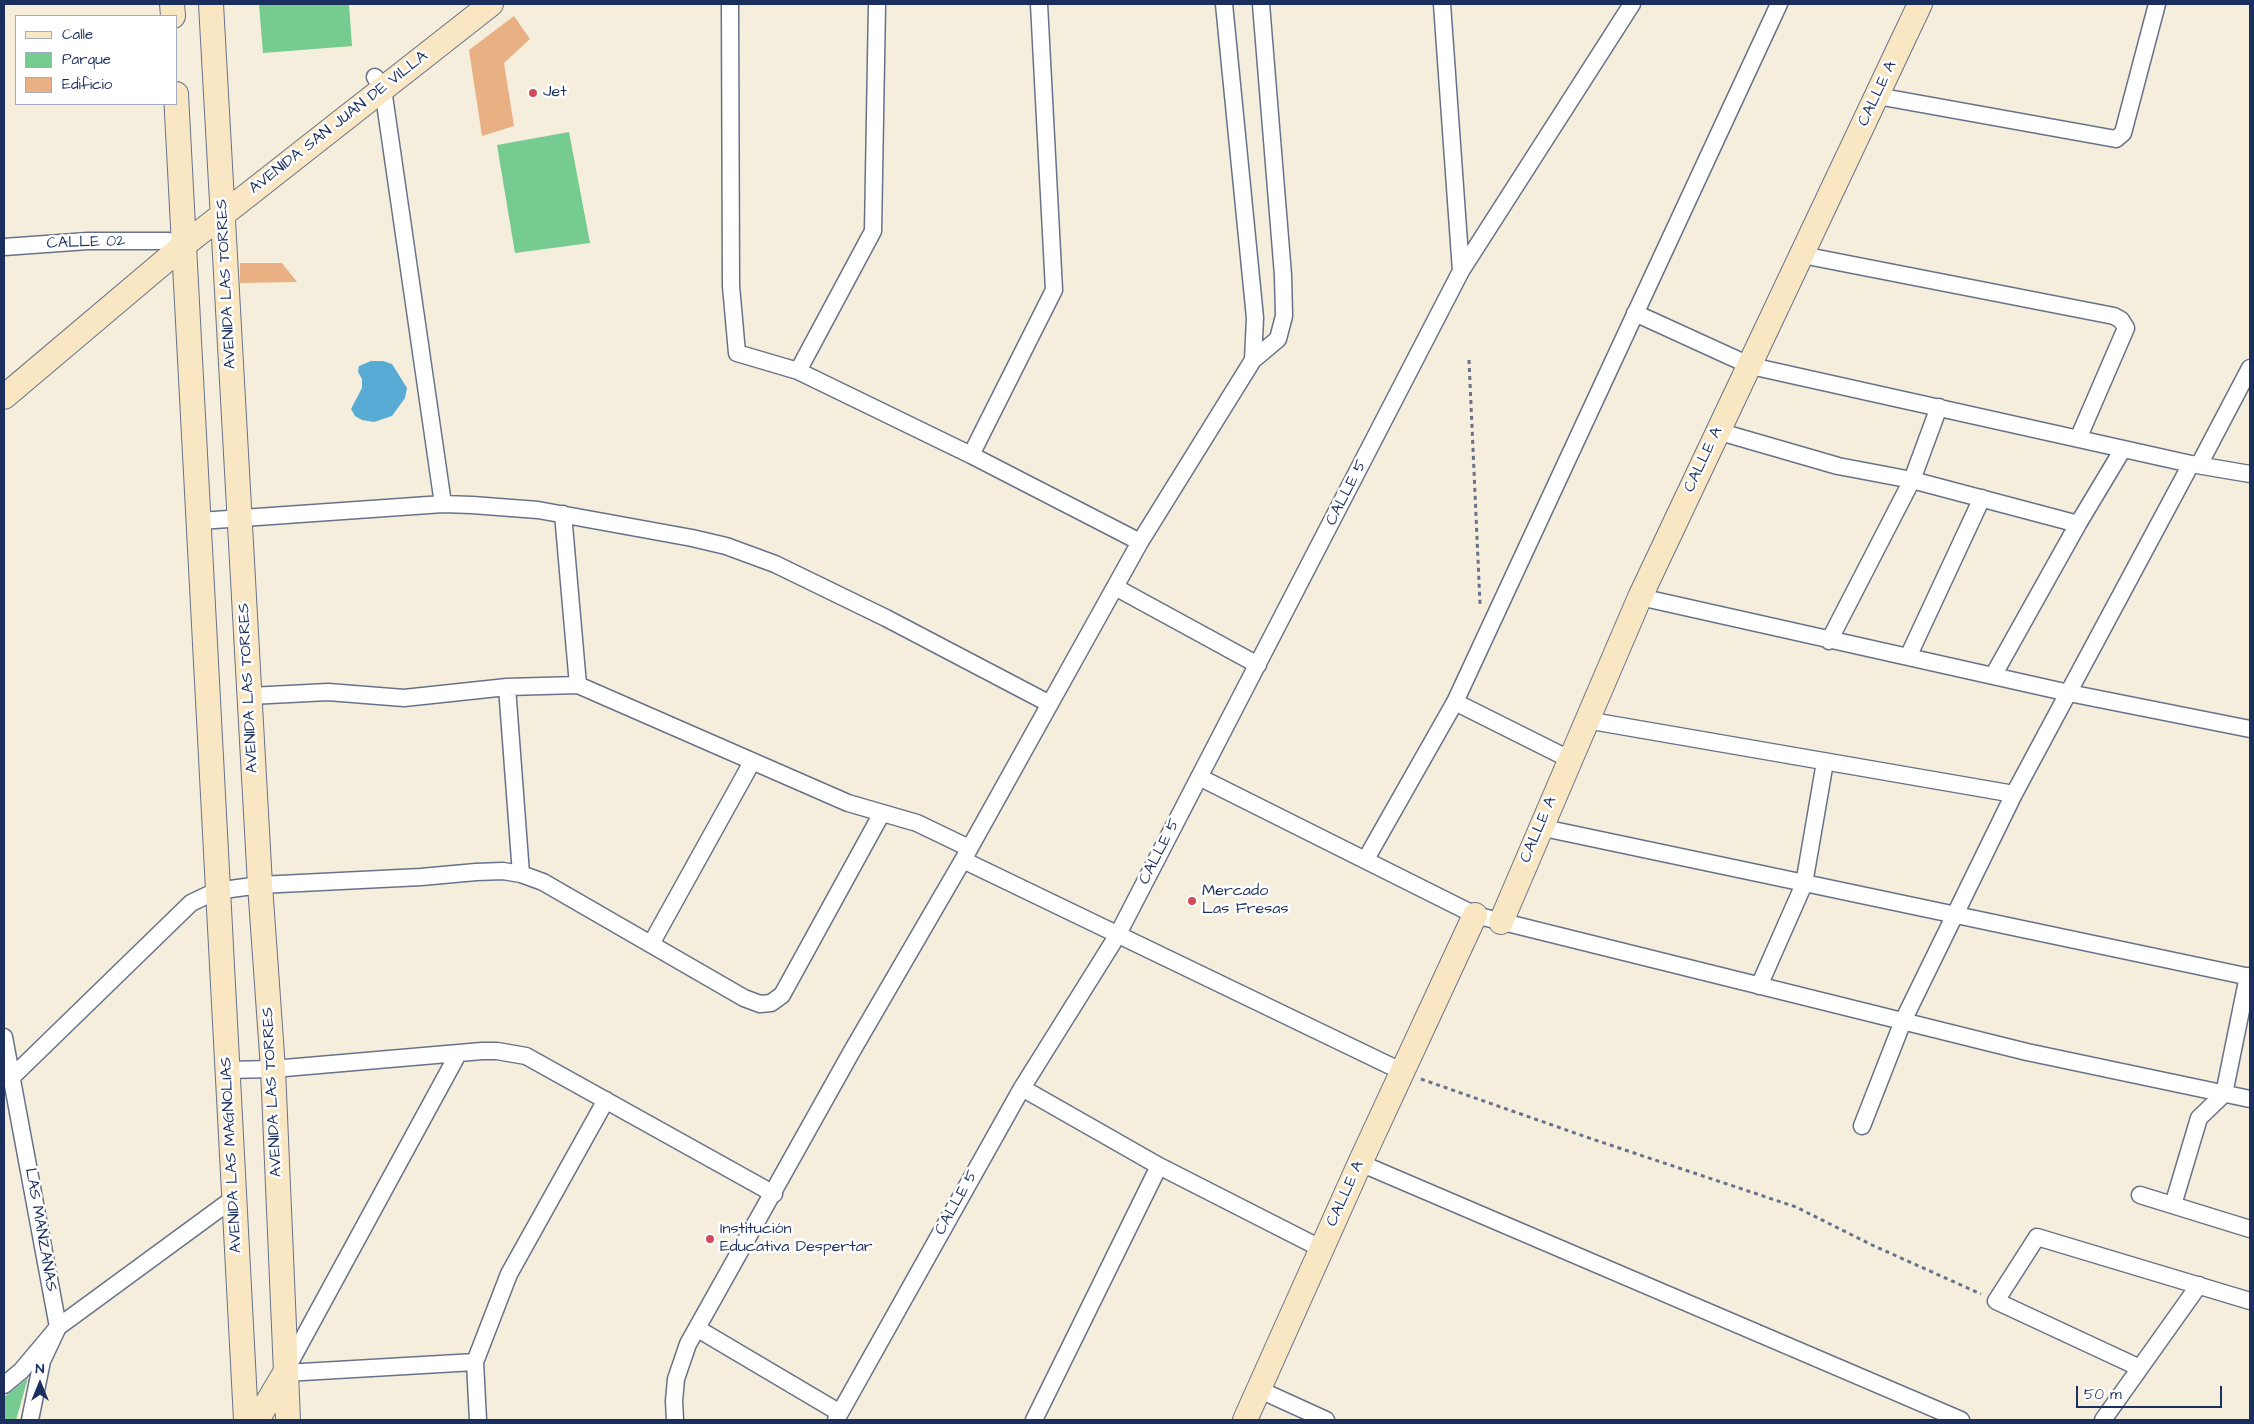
<!DOCTYPE html>
<html>
<head>
<meta charset="utf-8">
<style>
  body { margin:0 }
  #map { position:relative; width:2254px; height:1424px; overflow:hidden; background:#f5eedc; font-family:"Architects Daughter",sans-serif }
  canvas { display:block }
  .frame { position:absolute; inset:0; border:5px solid #1b2f5e; pointer-events:none }
  .legend { position:absolute; left:15px; top:15px; width:162px; height:90px; box-sizing:border-box; background:#fff; border:1px solid #a4acbf; margin:0; padding:6px 9px; list-style:none; font-size:15px; color:#1b2f5e }
  .legend li { display:flex; align-items:center; gap:10px; height:25px }
  .legend b { width:25px; border:1px solid #a4acbf }
  .north { position:absolute; left:15px; top:1359px; width:50px; height:50px; -webkit-text-stroke:4px #fff; paint-order:stroke; rotate:0deg; font-size:14px; font-weight:700; line-height:20px; text-align:center; color:#1b2f5e }
  .north::after { content:''; display:block; margin:auto; width:18px; height:22px; background:#1b2f5e; clip-path:polygon(50% 0,100% 100%,50% 72%,0 100%) }
  .scale { position:absolute; left:2076px; top:1386px; width:146px; height:22px; box-sizing:border-box; border:2px solid #1b2f5e; border-top:0; padding-left:6px; font-size:15px; line-height:18px; white-space:nowrap; color:#1b2f5e; -webkit-text-stroke:4px #fff; paint-order:stroke }
</style>
</head>
<body>
<div id="map">
<canvas width="2254" height="1424"></canvas>
<div class="frame"></div>
<ul class="legend">
<li><b style="height:6px;background:#f9e7c3"></b>Calle</li>
<li><b style="height:14px;background:#75cb90"></b>Parque</li>
<li><b style="height:14px;background:#e9b084"></b>Edificio</li>
</ul>
<div class="north">N</div>
<div class="scale">50 m</div>
</div>
<script>
const ctx = document.querySelector('canvas').getContext('2d');
ctx.lineJoin = 'round';
function paint(path, color) {
  ctx.fillStyle = color;
  ctx.fill(path, 'evenodd');
}
function shape(rows) {
  const path = new Path2D();
  for (const r of rows) {
    path.moveTo(r[0], r[1]);
    for (let i = 2; i < r.length; i += 2) path.lineTo(r[i], r[i + 1]);
  }
  return path;
}
function stroke(path, color, width, dash) {
  ctx.strokeStyle = color;
  ctx.lineWidth = width;
  ctx.lineCap = dash ? 'butt' : 'round';
  ctx.setLineDash(dash || []);
  ctx.stroke(path);
}
function drawText(font, color, halo, rows, align = 'center') {
  ctx.font = font + ' "Architects Daughter",sans-serif';
  ctx.lineWidth = 5;
  ctx.setLineDash([]);
  ctx.textBaseline = 'middle';
  ctx.strokeStyle = halo;
  ctx.fillStyle = color;
  for (const [text, x, y, turn = 0] of rows) {
    ctx.save();
    ctx.translate(x, y);
    ctx.rotate((+turn || 0) * Math.PI / 180);
    ctx.textAlign = isNaN(turn) ? turn : align;
    if (halo) ctx.strokeText(text, 0, 0);
    ctx.fillText(text, 0, 0);
    ctx.restore();
  }
}
paint(shape([
  [259,4,349,4,352,46,263,53],
  [569,132,590,243,515,253,497,145],
  [28,1378,16,1420,4,1420,4,1397]
]), '#75cb90');
paint(shape([
  [371,361,383,361,392,364,407,388,405,398,392,416,374,422,362,420,355,416,351,409,362,388,362,379,358,372,359,366]
]), '#58abd4');
paint(shape([
  [514,16,530,39,504,63,514,126,482,136,469,50],
  [240,263,282,263,297,282,240,283]
]), '#e9b084');
const street = shape([
  [730,4,731,286,737,353,798,371,971,455,1140,542],
  [1224,4,1255,318,1253,360],
  [1442,4,1461,271],
  [375,77,383,89,443,504],
  [1877,96,2116,139,2123,133,2157,4],
  [4,247,88,241,169,241],
  [1802,255,2114,316,2121,320,2126,328,2078,439],
  [1635,313,1751,366,2191,464,2250,474],
  [798,371,873,231,877,4],
  [1717,431,1838,466,1912,480,2078,524],
  [971,455,1054,290,1039,4],
  [2199,465,2250,368],
  [563,514,578,685,848,803,917,823,969,848],
  [200,521,443,504,472,505,538,510,692,538,726,546,775,564,886,618,1050,704],
  [1115,587,1258,665],
  [1640,597,2069,693,2250,729],
  [1829,641,1912,480,1939,407],
  [1908,657,1982,498],
  [1993,676,2078,524,2123,449],
  [507,687,521,874],
  [250,696,328,692,404,698,507,687,578,685],
  [1455,702,1569,759],
  [1586,720,2014,794],
  [1199,777,1475,915,2027,1052,2250,1099],
  [1539,827,2250,977],
  [1366,859,1455,702,1779,4],
  [963,860,1403,1072],
  [651,944,752,762],
  [1759,986,1804,884,1825,762],
  [4,1037,58,1327,42,1361,30,1420],
  [227,1070,273,1069,482,1051,497,1051,526,1056,774,1194],
  [12,1077,191,903,216,891,260,885,421,877,476,872,503,871,521,874,543,882,744,998,760,1004,771,1003,782,995,882,813],
  [1022,1088,1159,1166,1322,1249],
  [1862,1126,1903,1021,2014,794,2191,464],
  [1360,1163,1961,1420],
  [2140,1195,2250,1229],
  [2173,1205,2199,1118,2224,1094,2248,976],
  [698,1329,840,1413],
  [287,1368,458,1054],
  [2140,1368,1996,1301,2037,1237,2250,1301],
  [285,1373,475,1362],
  [4,1385,21,1371,58,1327,234,1198],
  [1260,1390,1326,1420],
  [478,1420,475,1362,509,1274,606,1100],
  [675,1420,674,1401,676,1379,688,1344,852,1051,963,860,1140,542,1253,360,1278,339,1284,316,1283,275,1261,4],
  [836,1420,1022,1088,1117,936,1461,271,1632,4],
  [1034,1420,1159,1166],
  [2103,1420,2199,1285]
]);
const secondary = shape([
  [172,4,173,16],
  [211,4,260,885,273,1069,288,1420],
  [176,94,246,1420],
  [4,397,184,245,491,4],
  [1501,922,1640,597,1920,4],
  [257,1420,285,1373],
  [1245,1420,1360,1163,1475,915]
]);
stroke(street, '#67728a', 19);
stroke(secondary, '#67728a', 26);
stroke(shape([
  [1469,360,1480,604],
  [1421,1079,1592,1139,1796,1207,1872,1245,1981,1294]
]), '#67728a', 3, [4, 4]);
stroke(street, '#fff', 16);
stroke(secondary, '#f9e7c3', 24);
for (const [x, y, r, color] of [
  [533,93,5,"#d1495b"],
  [1192,901,5,"#d1495b"],
  [710,1239,5,"#d1495b"]
]) {
  const dot = new Path2D();
  dot.arc(x, y, r, 0, 2 * Math.PI);
  ctx.fillStyle = color;
  ctx.fill(dot);
  stroke(dot, '#fff', 2);
}
drawText('16px', '#1b2f5e', '#fff', [
  ["Jet",543,93],
  ["Mercado",1202,892],
  ["Las Fresas",1202,910],
  ["Institución",720,1230],
  ["Educativa Despertar",720,1248]
], 'left');
drawText('16px', '#1b2f5e', '#fff', [
  ["CALLE A",1878,94,-65],
  ["AVENIDA SAN JUAN DE VILLA",339,123,-38],
  ["CALLE 02",86,243,-2],
  ["AVENIDA LAS TORRES",227,284,-93],
  ["CALLE A",1704,460,-65],
  ["CALLE 5",1347,493,-63],
  ["AVENIDA LAS TORRES",249,688,-93],
  ["CALLE A",1539,830,-67],
  ["CALLE 5",1160,852,-63],
  ["AVENIDA LAS TORRES",273,1092,-93],
  ["AVENIDA LAS MAGNOLIAS",232,1155,-93],
  ["CALLE A",1346,1194,-66],
  ["CALLE 5",957,1203,-61],
  ["LAS MANZANAS",40,1230,80]
]);
</script>
</body>
</html>
